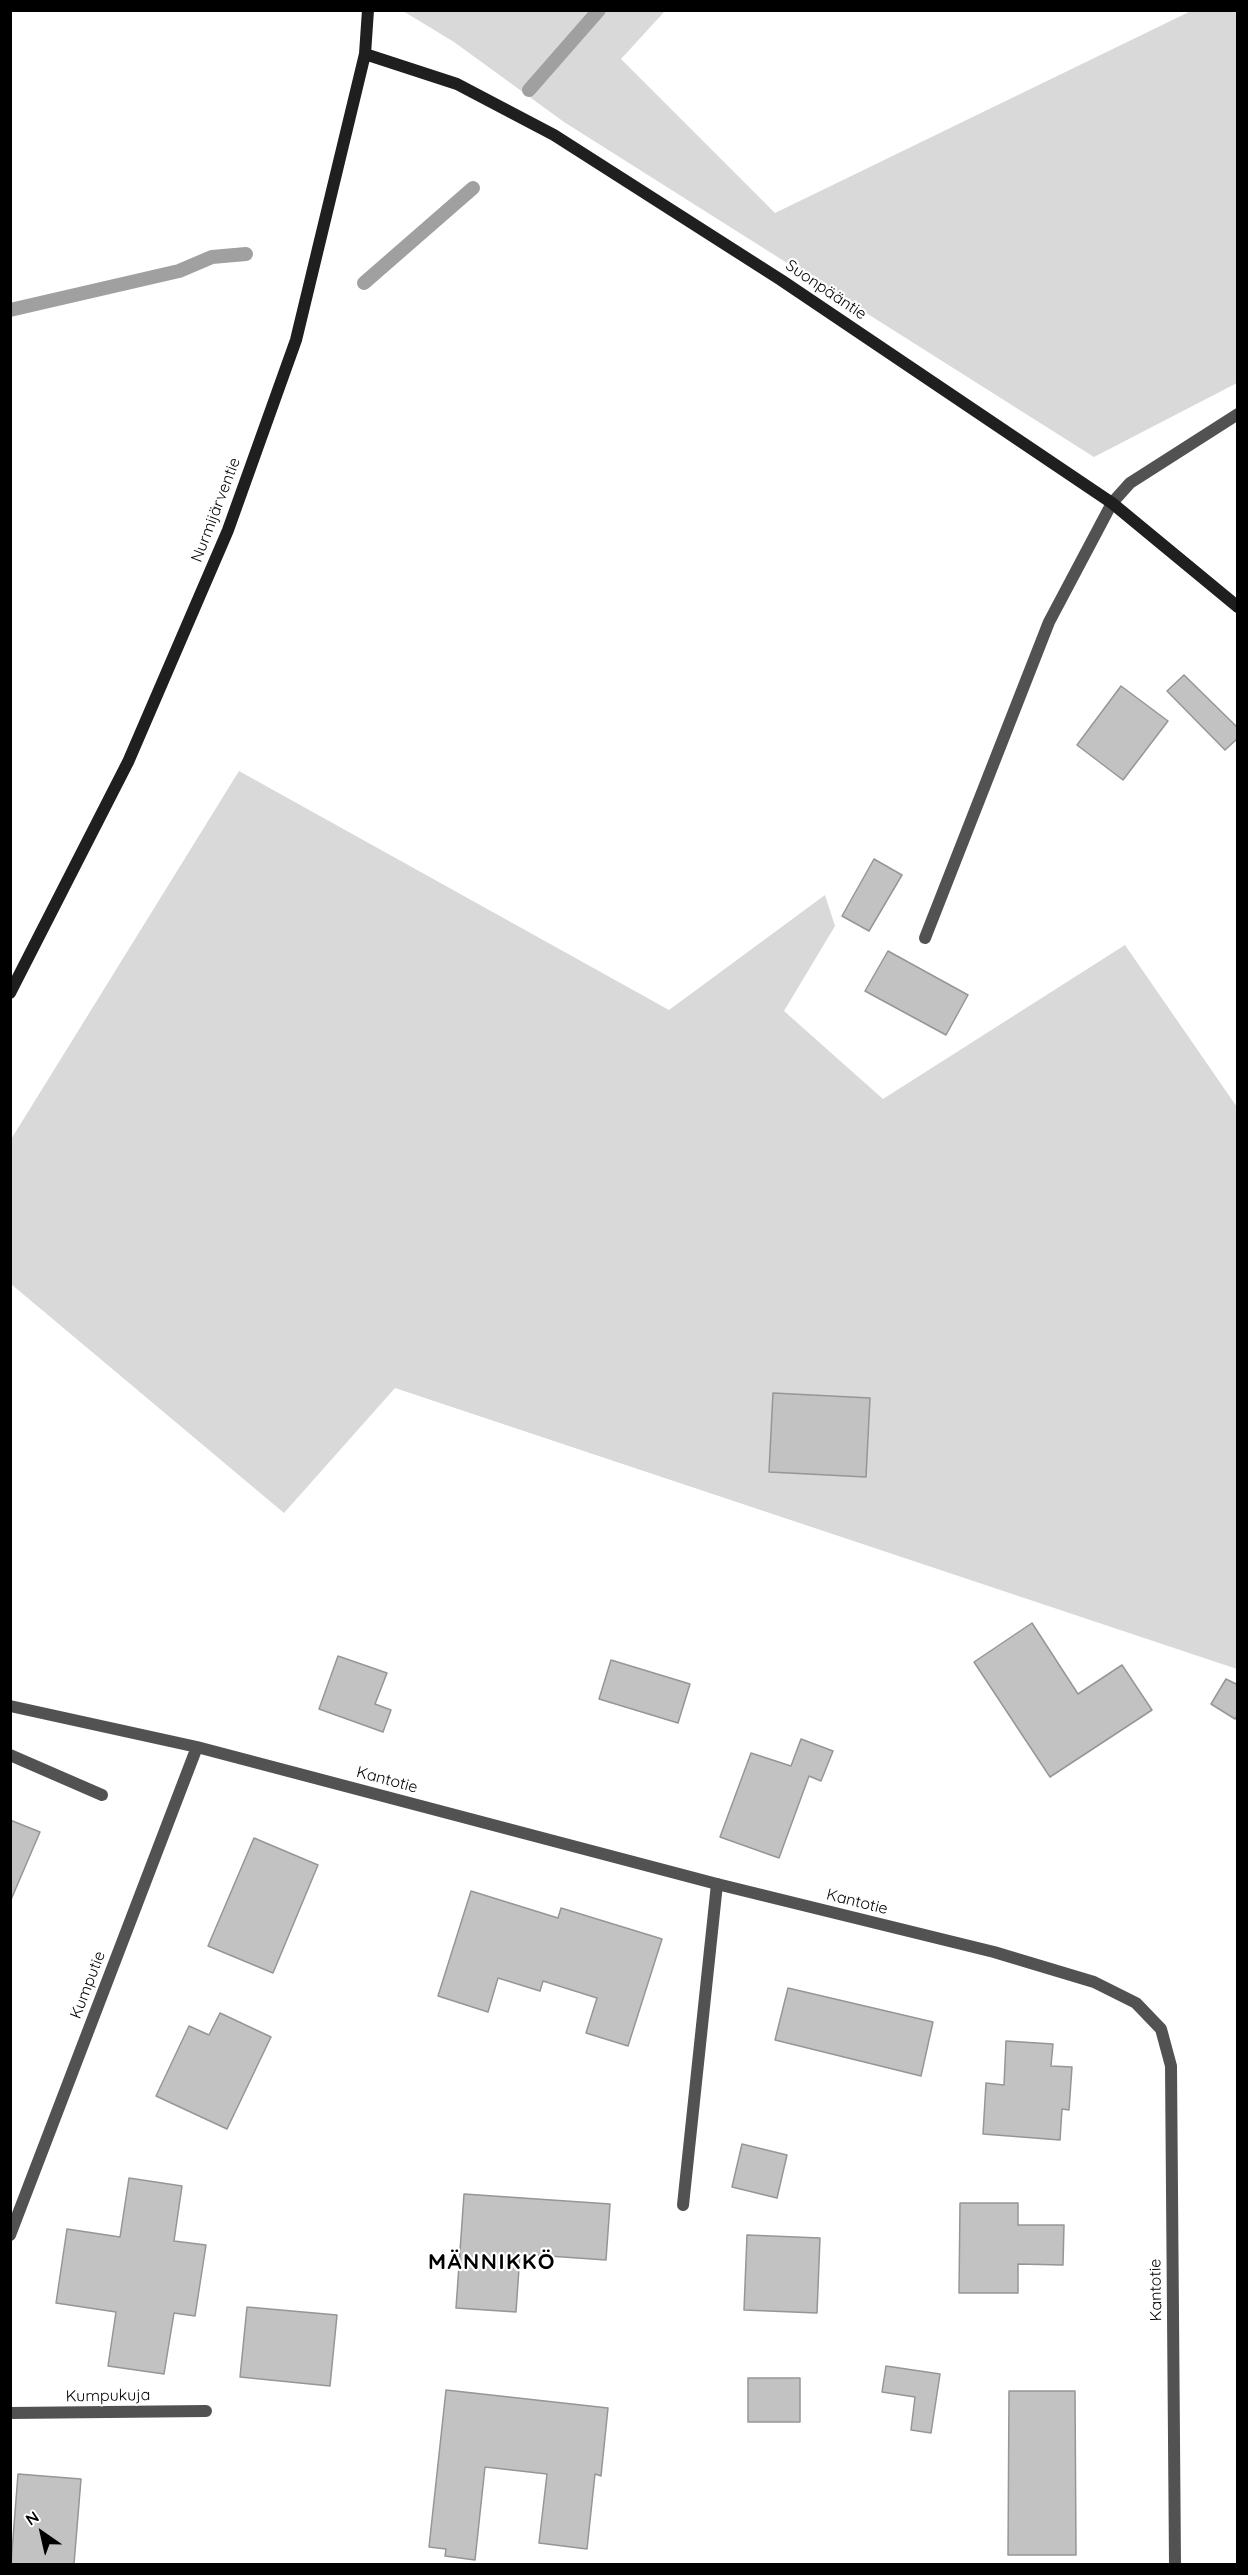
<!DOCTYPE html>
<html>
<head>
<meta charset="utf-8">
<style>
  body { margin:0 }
  #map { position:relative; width:1248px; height:2575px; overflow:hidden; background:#fff; font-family:Quicksand,sans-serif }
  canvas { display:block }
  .frame { position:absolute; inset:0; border:12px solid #000; pointer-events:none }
  .north { position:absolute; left:12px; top:2503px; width:60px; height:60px; -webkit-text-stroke:4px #fff; paint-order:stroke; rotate:326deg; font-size:16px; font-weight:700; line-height:24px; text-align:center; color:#000 }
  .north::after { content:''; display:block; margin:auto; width:21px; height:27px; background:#000; clip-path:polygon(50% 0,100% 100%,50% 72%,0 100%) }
</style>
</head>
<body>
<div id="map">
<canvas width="1248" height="2575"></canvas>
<div class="frame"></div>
<div class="north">N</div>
</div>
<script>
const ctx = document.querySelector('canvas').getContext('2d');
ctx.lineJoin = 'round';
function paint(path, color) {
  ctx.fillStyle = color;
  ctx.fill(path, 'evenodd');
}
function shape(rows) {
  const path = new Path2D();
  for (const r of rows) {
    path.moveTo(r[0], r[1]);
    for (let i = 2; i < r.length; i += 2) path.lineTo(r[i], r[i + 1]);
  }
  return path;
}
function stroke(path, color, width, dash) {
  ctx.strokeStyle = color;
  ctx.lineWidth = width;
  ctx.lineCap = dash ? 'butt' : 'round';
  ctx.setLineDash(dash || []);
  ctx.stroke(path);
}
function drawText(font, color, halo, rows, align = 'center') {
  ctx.font = font + ' Quicksand,sans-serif';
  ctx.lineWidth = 4.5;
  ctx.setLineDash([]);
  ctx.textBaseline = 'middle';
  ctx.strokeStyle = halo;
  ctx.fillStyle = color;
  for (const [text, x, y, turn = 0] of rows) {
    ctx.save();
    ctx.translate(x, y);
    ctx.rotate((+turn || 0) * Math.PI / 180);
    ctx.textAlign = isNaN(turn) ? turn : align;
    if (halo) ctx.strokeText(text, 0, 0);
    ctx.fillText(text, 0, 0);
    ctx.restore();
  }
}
paint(shape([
  [403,11,665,11,621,59,775,213,1191,11,1237,11,1237,383,1094,457,564,122,454,42],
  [239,771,669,1010,825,895,835,926,784,1011,883,1099,1125,945,1237,1107,1237,1669,395,1388,284,1513,11,1284,10,1141]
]), '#d9d9d9');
stroke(shape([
  [529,90,599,10],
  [364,283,473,188],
  [10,310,179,271,212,257,246,254]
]), '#a0a0a0', 14);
const building = shape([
  [1184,675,1238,728,1238,738,1225,750,1167,691,1184,675],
  [1121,686,1168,721,1123,780,1077,745,1121,686],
  [874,859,902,875,869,931,842,916,874,859],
  [888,951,968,995,946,1035,865,991,888,951],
  [773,1393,870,1398,866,1477,769,1472,773,1393],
  [1032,1623,1078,1694,1122,1665,1152,1710,1050,1777,974,1662,1032,1623],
  [338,1656,387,1673,375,1704,391,1710,383,1732,319,1709,338,1656],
  [611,1660,690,1684,678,1723,599,1699,611,1660],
  [1226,1679,1238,1685,1238,1714,1235,1719,1211,1704,1226,1679],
  [801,1739,833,1751,821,1781,809,1776,779,1858,720,1837,751,1753,791,1766,801,1739],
  [10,1820,40,1832,10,1902,10,1820],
  [254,1838,318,1865,273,1973,208,1946,254,1838],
  [471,1891,558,1918,561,1908,662,1939,628,2046,586,2033,597,1998,543,1981,540,1991,498,1978,488,2012,438,1996,471,1891],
  [788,1988,933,2022,921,2076,775,2040,788,1988],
  [220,2013,271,2037,227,2129,156,2096,189,2026,209,2035,220,2013],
  [1006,2041,1053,2044,1051,2066,1072,2067,1069,2110,1062,2109,1060,2140,983,2134,986,2083,1004,2085,1006,2041],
  [742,2144,787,2155,777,2198,732,2187,742,2144],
  [129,2178,182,2186,174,2241,206,2245,195,2316,174,2313,164,2374,108,2366,116,2312,56,2303,67,2229,120,2237,129,2178],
  [464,2194,610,2204,606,2260,520,2254,516,2312,456,2308,464,2194],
  [960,2203,1018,2203,1018,2225,1064,2225,1063,2265,1018,2264,1018,2293,959,2293,960,2203],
  [747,2235,820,2238,817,2313,744,2310,747,2235],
  [247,2307,337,2315,330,2386,240,2377,247,2307],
  [886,2366,940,2374,931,2433,911,2430,915,2397,882,2392,886,2366],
  [748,2378,800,2378,800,2422,748,2422,748,2378],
  [446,2390,608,2408,601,2476,595,2474,587,2549,539,2543,547,2474,485,2467,475,2560,445,2556,446,2549,429,2547,446,2390],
  [1009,2391,1075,2391,1076,2555,1008,2555,1009,2391],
  [18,2474,81,2479,74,2564,11,2564,18,2474]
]);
paint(building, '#c2c2c2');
stroke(building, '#969696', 1.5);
stroke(shape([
  [925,938,1049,622,1112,503,1130,483,1238,414],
  [10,1755,102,1795],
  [683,2205,717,1884]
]), '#525252', 12);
stroke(shape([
  [10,1706,197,1747,717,1884,994,1952,1094,1982,1136,2003,1161,2029,1171,2066,1175,2564],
  [10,2235,197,1747],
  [10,2413,206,2411]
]), '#525252', 12);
stroke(shape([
  [365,54,457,84,554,135,781,280,1112,503,1238,607],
  [10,993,128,762,228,530,296,340,365,54,368,10]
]), '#1f1f1f', 12);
drawText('16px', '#000', '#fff', [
  ["Suonpääntie",826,290,34],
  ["Nurmijärventie",216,510,-69],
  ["Kantotie",387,1780,15],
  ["Kantotie",857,1902,14],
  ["Kumputie",88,1985,-69],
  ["Kantotie",1156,2290,-91],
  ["Kumpukuja",108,2396,-1]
]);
ctx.letterSpacing = '1.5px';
drawText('bold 22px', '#000', '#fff', [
  ["MÄNNIKKÖ",492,2262]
]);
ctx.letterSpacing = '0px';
</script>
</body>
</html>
